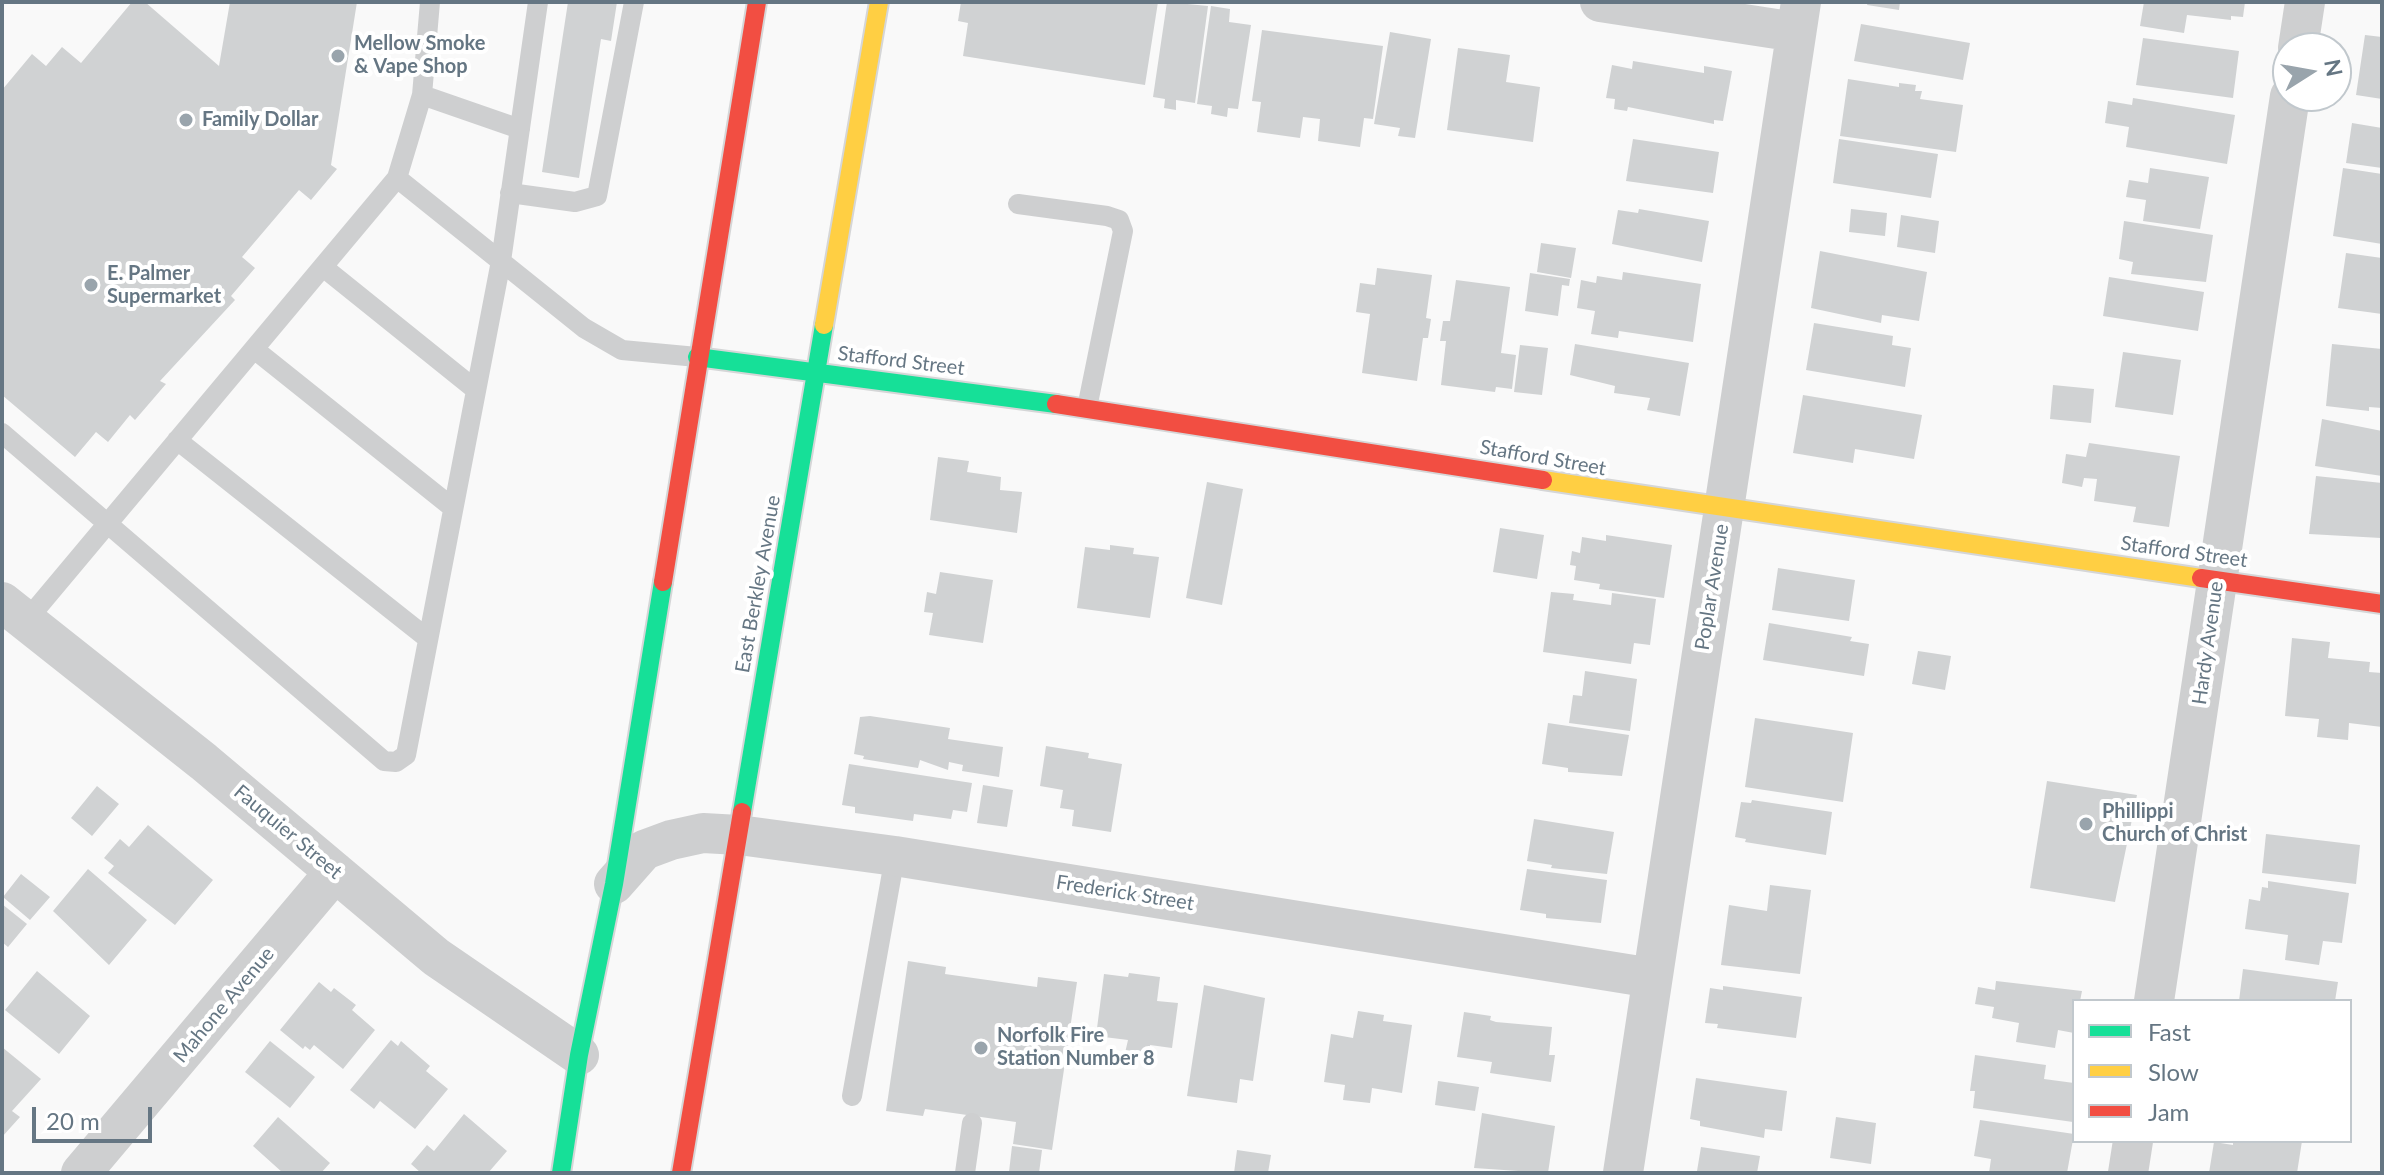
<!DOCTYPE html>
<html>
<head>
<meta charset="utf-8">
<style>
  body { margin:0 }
  #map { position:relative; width:2384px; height:1175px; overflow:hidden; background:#f9f9f9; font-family:Lato,sans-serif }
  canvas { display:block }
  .frame { position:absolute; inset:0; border:4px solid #657683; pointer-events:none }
  .legend { position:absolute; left:2072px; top:999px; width:280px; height:144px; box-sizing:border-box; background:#fff; border:2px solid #c1c8cd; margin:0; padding:10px 14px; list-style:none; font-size:24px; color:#657683 }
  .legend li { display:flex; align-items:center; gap:16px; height:40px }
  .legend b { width:40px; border:2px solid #c1c8cd }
  .north { position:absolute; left:2272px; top:32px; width:80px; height:80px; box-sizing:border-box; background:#fff; border:2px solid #c1c8cd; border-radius:50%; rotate:79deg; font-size:22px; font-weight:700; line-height:32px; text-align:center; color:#657683 }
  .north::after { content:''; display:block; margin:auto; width:28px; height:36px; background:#99a4ac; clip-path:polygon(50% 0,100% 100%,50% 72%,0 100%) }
  .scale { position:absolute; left:32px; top:1107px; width:120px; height:36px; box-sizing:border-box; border:4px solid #657683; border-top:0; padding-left:10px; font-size:24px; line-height:28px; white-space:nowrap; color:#657683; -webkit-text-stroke:6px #fff; paint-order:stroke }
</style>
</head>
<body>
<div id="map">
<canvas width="2384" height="1175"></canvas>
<div class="frame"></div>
<ul class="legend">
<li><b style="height:10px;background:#16e098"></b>Fast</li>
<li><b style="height:10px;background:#ffcf43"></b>Slow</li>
<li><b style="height:10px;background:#f24e42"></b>Jam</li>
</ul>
<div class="north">N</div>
<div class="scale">20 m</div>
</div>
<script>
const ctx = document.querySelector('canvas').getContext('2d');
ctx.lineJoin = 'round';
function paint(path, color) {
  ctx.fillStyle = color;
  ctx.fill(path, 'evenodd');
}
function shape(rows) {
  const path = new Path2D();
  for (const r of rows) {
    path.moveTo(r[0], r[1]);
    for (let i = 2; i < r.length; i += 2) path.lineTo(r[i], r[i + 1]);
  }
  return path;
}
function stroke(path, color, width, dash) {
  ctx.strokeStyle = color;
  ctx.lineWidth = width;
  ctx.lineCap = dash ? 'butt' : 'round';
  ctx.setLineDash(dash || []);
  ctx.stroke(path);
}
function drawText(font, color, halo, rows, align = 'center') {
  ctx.font = font + ' Lato,sans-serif';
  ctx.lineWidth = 8;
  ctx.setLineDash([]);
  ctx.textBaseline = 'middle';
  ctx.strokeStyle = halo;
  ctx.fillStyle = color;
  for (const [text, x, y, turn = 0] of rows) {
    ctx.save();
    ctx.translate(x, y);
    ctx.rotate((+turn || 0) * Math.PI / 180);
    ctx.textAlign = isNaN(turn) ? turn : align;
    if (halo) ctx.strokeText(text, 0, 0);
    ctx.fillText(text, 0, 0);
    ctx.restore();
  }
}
paint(shape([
  [132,2,145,2,219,66,230,2,357,2,331,165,337,169,311,200,299,190,242,257,255,268,231,296,235,300,160,381,166,384,135,420,130,415,108,442,96,432,75,457,2,395,2,90,32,54,46,66,62,47,81,63],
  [568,2,617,2,611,41,601,39,579,178,542,172],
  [961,2,1158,2,1145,85,963,56,968,23,958,21],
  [1167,2,1208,6,1195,103,1176,100,1176,110,1164,108,1165,99,1153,97],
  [1868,2,1900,2,1899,10,1867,5],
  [2144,2,2245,2,2243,17,2231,16,2231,20,2187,15,2184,33,2140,26],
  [1211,6,1230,9,1229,22,1251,25,1238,109,1228,108,1227,117,1211,114,1212,106,1197,104],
  [1861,24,1970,43,1963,80,1854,61],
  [1262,30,1383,46,1373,119,1364,118,1360,147,1318,141,1320,119,1303,117,1300,138,1257,132,1261,102,1252,101],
  [1390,32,1431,39,1415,138,1398,136,1400,128,1374,124],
  [2365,35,2382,37,2382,99,2356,95],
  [2143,38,2239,51,2233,98,2136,85],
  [1458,48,1510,55,1506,82,1540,87,1533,142,1447,130],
  [1633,61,1704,73,1704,66,1732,71,1723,121,1714,120,1714,124,1628,107,1627,111,1614,109,1615,99,1606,98,1612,65,1632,69],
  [1848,79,1899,87,1899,83,1916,85,1915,91,1922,91,1920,99,1963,105,1956,152,1840,136],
  [2133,98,2235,115,2227,164,2126,147,2129,127,2105,123,2108,101,2132,105],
  [2352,123,2382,128,2382,168,2346,163],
  [1633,139,1719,152,1713,193,1626,181],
  [1839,139,1938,154,1931,198,1833,183],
  [2150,168,2209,177,2200,229,2143,221,2146,200,2126,197,2129,180,2148,183],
  [2343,168,2382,174,2382,244,2333,236],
  [1639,209,1709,221,1702,262,1612,244,1618,210,1638,213],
  [1851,209,1887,213,1885,236,1849,232],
  [1901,215,1939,221,1935,253,1897,247],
  [2124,221,2213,235,2206,282,2131,274,2133,262,2119,259],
  [1541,243,1576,248,1571,278,1537,272],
  [1820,251,1927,272,1919,321,1882,315,1881,323,1811,308],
  [2346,253,2382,258,2382,314,2338,308],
  [1377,268,1432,275,1426,318,1431,319,1428,338,1423,338,1417,381,1362,373,1370,314,1356,312,1360,283,1375,285],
  [1623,272,1701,284,1693,342,1619,331,1618,338,1591,334,1595,311,1577,308,1581,280,1596,283,1597,276,1622,280],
  [1530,273,1570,279,1569,286,1562,285,1558,316,1525,311],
  [2109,277,2204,292,2198,331,2103,316],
  [1456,280,1510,287,1501,353,1516,355,1512,389,1496,387,1495,392,1441,385,1446,341,1440,341,1443,321,1450,321],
  [1814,323,1893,336,1892,345,1911,348,1905,387,1806,370],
  [1575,344,1689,363,1680,416,1647,410,1650,398,1614,393,1615,386,1570,375],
  [2332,344,2382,349,2382,408,2369,407,2369,411,2326,406],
  [1520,345,1548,348,1542,395,1514,392],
  [2123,352,2181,360,2173,415,2115,407],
  [2053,385,2094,389,2091,423,2050,419],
  [1803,395,1922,415,1914,459,1855,449,1853,463,1793,453],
  [2322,419,2382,431,2382,476,2315,466],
  [2089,443,2180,456,2169,527,2133,522,2136,507,2094,501,2097,479,2084,478,2082,487,2062,483,2066,454,2086,457],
  [938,457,969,461,967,472,1001,477,1000,490,1022,492,1017,533,930,520],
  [2316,476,2382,483,2381,538,2309,534],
  [1207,482,1243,489,1222,605,1186,598],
  [1500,528,1544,535,1537,579,1493,572],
  [1606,535,1672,545,1664,598,1599,589,1600,584,1574,580,1576,566,1570,565,1572,551,1580,553,1582,537,1606,541],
  [1110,545,1134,548,1133,554,1159,557,1150,618,1077,608,1085,547,1110,550],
  [1778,568,1855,580,1849,621,1772,610],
  [940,572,993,580,983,643,929,635,933,613,924,612,927,592,936,594],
  [1551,592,1574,594,1573,600,1611,605,1612,593,1656,599,1650,645,1634,643,1631,664,1543,652],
  [1769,623,1852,637,1850,641,1869,644,1864,676,1763,660],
  [2292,638,2330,642,2328,658,2370,662,2369,672,2382,673,2382,727,2349,723,2348,740,2317,737,2319,719,2285,716],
  [1918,651,1951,656,1945,690,1912,684],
  [1585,671,1637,679,1630,731,1569,723,1573,695,1582,696],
  [870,716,950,728,948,739,1003,747,999,777,962,771,963,765,949,762,948,770,920,760,918,768,863,759,864,756,854,754,860,717],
  [1755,718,1853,733,1843,802,1745,787],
  [1548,723,1629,735,1622,776,1568,772,1568,768,1542,764],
  [1046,746,1089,753,1088,758,1122,764,1111,832,1072,826,1074,810,1060,808,1063,790,1040,786],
  [849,764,972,783,967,812,953,810,951,819,914,814,913,821,855,813,855,807,842,805],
  [2047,781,2137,795,2115,902,2030,888],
  [983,785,1013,790,1007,827,977,823],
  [97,786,119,804,92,836,71,818],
  [1752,800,1832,812,1826,855,1745,842,1746,839,1735,837,1741,802,1751,803],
  [1534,819,1614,832,1607,874,1551,868,1552,865,1527,861],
  [148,825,213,880,175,925,108,873,114,866,104,858,120,839,129,847],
  [2266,834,2360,845,2356,884,2262,873],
  [88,869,147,920,109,965,53,911],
  [1527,869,1607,880,1601,923,1546,918,1546,914,1520,910],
  [21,874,50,897,30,920,3,897],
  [2268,881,2349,893,2342,943,2323,941,2319,965,2285,960,2288,935,2245,929,2249,899,2260,901,2262,887,2268,888],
  [1770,885,1811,890,1800,974,1721,965,1729,905,1767,911],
  [2,904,27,924,8,947,2,942],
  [908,961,946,967,945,974,1037,987,1038,977,1077,982,1052,1150,1013,1144,1016,1122,925,1109,923,1116,886,1111],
  [2243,969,2338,982,2335,1001,2239,1001],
  [37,971,90,1016,59,1054,5,1010],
  [1129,973,1160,977,1157,1001,1178,1003,1172,1048,1150,1045,1149,1056,1125,1053,1128,1040,1096,1036,1104,974,1128,977],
  [1996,981,2082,991,2080,1001,2074,1001,2074,1033,2058,1030,2055,1048,2016,1042,2019,1023,1992,1018,1994,1007,1975,1004,1978,987,1995,990],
  [319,982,331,992,334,988,356,1005,352,1010,375,1030,343,1069,314,1045,310,1050,305,1046,303,1049,280,1030],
  [1204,985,1265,998,1253,1081,1240,1079,1237,1103,1187,1096],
  [1723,986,1802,997,1796,1038,1717,1028,1718,1024,1705,1023,1710,988,1723,990],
  [1358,1011,1384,1015,1383,1021,1412,1025,1402,1093,1372,1088,1370,1103,1343,1100,1345,1085,1324,1082,1331,1034,1353,1038],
  [1464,1012,1491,1016,1490,1020,1496,1022,1552,1027,1549,1055,1555,1055,1551,1082,1490,1073,1492,1062,1457,1057],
  [391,1040,398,1046,401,1041,430,1066,426,1071,448,1089,415,1129,380,1101,374,1109,350,1090],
  [270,1041,315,1077,290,1108,245,1072],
  [2,1047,41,1079,12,1111,20,1117,2,1137],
  [1975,1055,2046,1065,2044,1079,2074,1083,2073,1122,1973,1108,1975,1091,1970,1091],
  [1696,1078,1787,1091,1782,1131,1765,1129,1764,1138,1700,1126,1700,1121,1690,1119],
  [1438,1081,1479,1087,1475,1111,1435,1105],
  [1482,1113,1555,1126,1548,1173,1474,1168],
  [464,1114,507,1151,488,1173,421,1173,411,1164,427,1145,434,1151],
  [278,1117,330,1163,321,1173,283,1173,253,1146],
  [1836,1117,1876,1123,1871,1164,1830,1158],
  [1980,1120,2074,1134,2067,1173,1989,1173,1991,1159,1974,1156],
  [2233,1141,2302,1141,2297,1173,2209,1173,2214,1142,2233,1145],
  [1012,1146,1042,1150,1039,1173,1009,1172],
  [1701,1147,1760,1156,1757,1173,1697,1171],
  [1237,1150,1271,1155,1268,1173,1234,1173]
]), '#d0d2d3');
const fast = shape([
  [697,357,1056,404],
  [742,812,824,325],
  [561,1173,579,1055,614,884,663,582]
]);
const slow = shape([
  [824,325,879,2],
  [1543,480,2201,578]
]);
const jam = shape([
  [1056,404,1543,480],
  [2201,578,2382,604],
  [663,582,757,2],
  [681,1173,742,812]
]);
stroke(fast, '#d5d6d7', 22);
stroke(slow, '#d5d6d7', 22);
stroke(jam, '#d5d6d7', 22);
stroke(shape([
  [422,95,520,129],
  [397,178,422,95,430,2],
  [510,193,575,202,597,196,634,2],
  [1018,204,1107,216,1119,220,1123,231,1087,408],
  [323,267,476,390],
  [254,349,453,508],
  [2,433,384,761,396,762,406,755,501,261,538,2],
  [177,440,427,638],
  [26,621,397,178,584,328,622,350,697,357],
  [852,1096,895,856],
  [965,1173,972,1123]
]), '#cecfd0', 20);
stroke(shape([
  [1600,2,1796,32],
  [2298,48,2305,2],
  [2,602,204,762,436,957,579,1055],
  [614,884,644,850,671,840,703,833,739,835,895,856,1652,978],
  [2154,1001,2290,96],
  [81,1173,335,872],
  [1623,1173,1801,2],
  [2128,1173,2133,1141]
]), '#cecfd0', 40);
stroke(fast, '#16e098', 18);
stroke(slow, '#ffcf43', 18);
stroke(jam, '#f24e42', 18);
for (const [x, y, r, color] of [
  [338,56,8,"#99a4ac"],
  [186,120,8,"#99a4ac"],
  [91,285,8,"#99a4ac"],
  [2086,824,8,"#99a4ac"],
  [981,1048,8,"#99a4ac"]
]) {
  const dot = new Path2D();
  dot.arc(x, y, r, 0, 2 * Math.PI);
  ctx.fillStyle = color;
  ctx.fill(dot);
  stroke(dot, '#fff', 3);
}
drawText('bold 20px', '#657683', '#fff', [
  ["Mellow Smoke",354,44],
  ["& Vape Shop",354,67],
  ["Family Dollar",202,120],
  ["E. Palmer",107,274],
  ["Supermarket",107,297],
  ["Phillippi",2102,812],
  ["Church of Christ",2102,835],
  ["Norfolk Fire",997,1036],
  ["Station Number 8",997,1059]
], 'left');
drawText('20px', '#657683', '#fff', [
  ["Stafford Street",901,361,7],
  ["Stafford Street",1543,458,10],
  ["Stafford Street",2184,552,8],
  ["East Berkley Avenue",758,584,-80],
  ["Poplar Avenue",1712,587,-81],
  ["Hardy Avenue",2208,643,-82],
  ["Fauquier Street",288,832,40],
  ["Frederick Street",1125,893,9],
  ["Mahone Avenue",224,1005,-50]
]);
</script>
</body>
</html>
